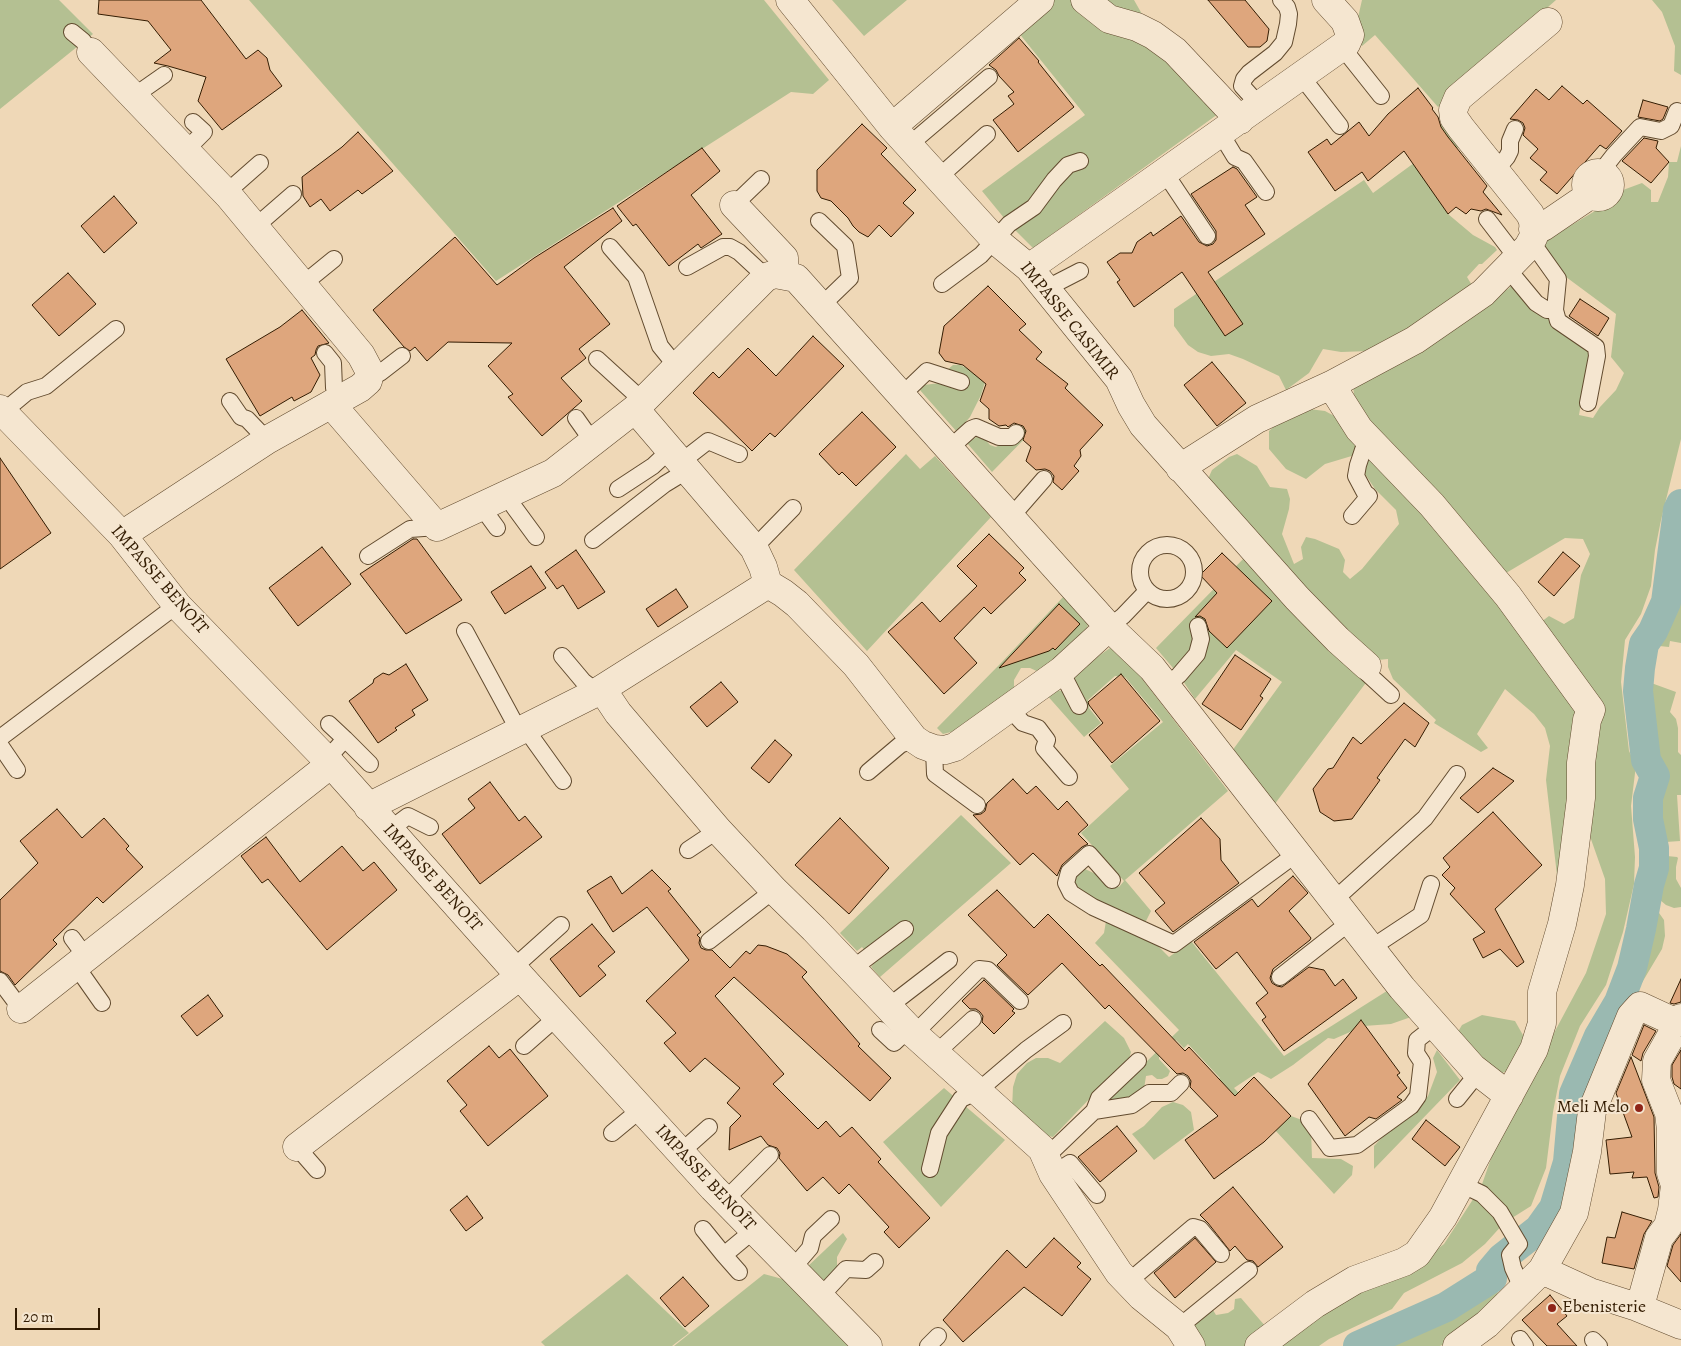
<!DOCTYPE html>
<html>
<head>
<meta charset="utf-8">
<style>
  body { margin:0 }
  #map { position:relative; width:1681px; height:1346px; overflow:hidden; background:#efd8b7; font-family:Alegreya,serif }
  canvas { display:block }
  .scale { position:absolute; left:15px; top:1308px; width:85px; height:22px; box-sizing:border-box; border:2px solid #331c02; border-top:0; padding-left:6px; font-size:15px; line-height:18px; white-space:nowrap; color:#331c02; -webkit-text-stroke:4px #f5e6d0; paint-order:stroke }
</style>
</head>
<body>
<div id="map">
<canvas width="1681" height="1346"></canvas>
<div class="scale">20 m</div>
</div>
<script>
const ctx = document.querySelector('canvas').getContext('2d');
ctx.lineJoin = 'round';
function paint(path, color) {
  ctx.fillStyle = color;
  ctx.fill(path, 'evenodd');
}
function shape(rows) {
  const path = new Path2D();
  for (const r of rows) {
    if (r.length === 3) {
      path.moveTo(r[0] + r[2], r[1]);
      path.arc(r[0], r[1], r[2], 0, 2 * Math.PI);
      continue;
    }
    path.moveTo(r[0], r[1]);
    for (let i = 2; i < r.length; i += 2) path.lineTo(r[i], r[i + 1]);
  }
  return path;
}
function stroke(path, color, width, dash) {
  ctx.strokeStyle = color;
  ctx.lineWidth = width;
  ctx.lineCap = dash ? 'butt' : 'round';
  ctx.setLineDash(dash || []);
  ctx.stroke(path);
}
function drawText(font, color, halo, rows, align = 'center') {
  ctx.font = font + ' Alegreya,serif';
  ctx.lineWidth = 4;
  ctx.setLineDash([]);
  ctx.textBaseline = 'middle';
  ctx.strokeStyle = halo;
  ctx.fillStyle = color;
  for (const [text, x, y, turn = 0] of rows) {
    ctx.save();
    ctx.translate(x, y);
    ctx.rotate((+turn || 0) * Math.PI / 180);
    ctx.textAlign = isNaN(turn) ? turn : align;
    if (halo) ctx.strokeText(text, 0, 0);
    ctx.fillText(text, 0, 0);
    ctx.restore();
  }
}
paint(shape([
  [0,0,59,0,93,34,0,109],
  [249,0,764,0,829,80,813,94,791,92,496,281],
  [832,0,907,0,864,36],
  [1048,0,1134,0,1163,51,1218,114,1033,248,1009,224,982,191,1085,115,1014,27],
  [1362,0,1556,0,1487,61,1484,69,1438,107,1375,35,1362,46,1354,35],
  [1652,0,1681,0,1681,75,1674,71,1675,46,1662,12],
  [1445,121,1462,144,1446,157,1448,214,1473,235,1495,247,1497,250,1482,264,1479,264,1467,277,1473,287,1468,293,1370,351,1341,352,1323,349,1309,373,1286,390,1279,376,1243,359,1229,354,1211,356,1198,352,1188,345,1174,326,1174,309,1364,180,1373,193,1414,163,1406,154],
  [1681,146,1681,439,1661,520,1655,550,1651,586,1641,614,1625,640,1621,682,1629,751,1636,765,1631,806,1635,857,1634,884,1623,932,1606,985,1580,1026,1560,1076,1553,1112,1546,1168,1531,1206,1504,1223,1485,1244,1462,1263,1404,1293,1392,1309,1329,1339,1319,1346,1269,1346,1292,1329,1424,1259,1444,1244,1481,1187,1499,1136,1586,973,1606,914,1605,879,1586,825,1596,715,1541,622,1549,616,1564,624,1574,618,1581,575,1590,554,1583,539,1565,538,1501,576,1367,430,1355,402,1353,386,1379,367,1508,289,1513,284,1590,350,1579,415,1593,418,1600,407,1616,390,1624,373,1611,357,1616,314,1562,274,1540,241,1560,232,1600,208,1623,190,1642,183,1651,190,1651,202,1658,202,1668,177,1669,162,1677,162],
  [953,365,960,365,982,375,986,379,981,395,970,417,957,432,919,389,924,385,940,383,946,371],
  [1309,409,1325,411,1338,418,1362,441,1355,455,1325,464,1306,479,1286,469,1269,449,1269,431,1280,421],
  [1025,421,1039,424,992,472,967,443,978,436,985,439,990,445,996,447,1020,432],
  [1367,451,1400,481,1580,708,1558,884,1546,780,1550,746,1545,728,1534,714,1505,689,1477,734,1488,748,1481,752,1434,723,1436,720,1393,679,1388,667,1388,659,1367,661,1208,479,1212,470,1229,457,1237,454,1257,466,1270,487,1287,489,1290,499,1289,509,1282,534,1294,564,1303,559,1301,547,1306,537,1315,539,1339,549,1345,560,1343,572,1350,579,1362,569,1399,524,1396,510,1375,489,1365,474,1363,464],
  [906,454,920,469,935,456,991,517,867,651,794,570],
  [1681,492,1681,643,1670,641,1669,647,1650,645,1647,641,1653,636,1657,628,1652,622,1652,616,1661,601,1666,599,1667,579,1665,566,1668,563,1671,557,1671,540,1668,523,1678,508,1677,494],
  [1247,555,1368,680,1274,805,1232,751,1282,682,1236,650,1195,699,1179,675,1156,648],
  [1064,596,1088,622,1087,634,1041,673,1030,668,1021,668,1014,680,1014,693,955,731,943,734,937,728,1001,663],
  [1110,648,1121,651,1228,791,1125,880,1151,911,1144,925,1150,938,1169,957,1191,941,1284,1056,1390,989,1411,1017,1391,1024,1364,1026,1334,1039,1328,1038,1293,1065,1271,1079,1258,1072,1234,1088,1267,1122,1203,1095,1220,1078,1188,1044,1184,1048,1176,1040,1159,1056,1159,1059,1170,1071,1168,1076,1162,1079,1157,1079,1152,1075,1146,1076,1144,1089,1135,1098,1104,1103,1179,1030,1095,943,1104,933,1106,921,1075,889,1073,881,1076,875,1085,869,1098,875,1110,884,1119,887,1124,881,1081,833,1129,789,1110,766,1163,722,1125,677,1115,676,1088,700,1089,708,1101,723,1084,737,1045,693,1058,690,1061,691,1076,682,1073,674],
  [1643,680,1676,692,1670,712,1676,719,1678,728,1678,752,1681,755,1681,795,1677,795,1680,841,1666,842,1667,856,1677,857,1678,858,1676,867,1676,879,1681,888,1681,907,1674,908,1666,905,1660,900,1657,893,1656,882,1661,837,1654,813,1650,786,1653,761,1649,724,1640,698],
  [961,815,1011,863,880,977,871,967,875,962,862,947,857,951,840,933],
  [1651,907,1657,910,1664,920,1665,936,1662,949,1640,986,1635,1003,1585,1123,1574,1129,1567,1122,1568,1095,1574,1074,1597,1028,1609,1009,1620,982,1640,910],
  [1482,1015,1515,1021,1524,1037,1515,1067,1496,1076,1456,1035,1462,1025],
  [1105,1021,1124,1038,1131,1052,1128,1063,1094,1094,1053,1137,1037,1133,1012,1109,1013,1087,1017,1074,1027,1063,1036,1058,1048,1058,1060,1063],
  [1437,1050,1460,1080,1374,1169,1374,1146,1390,1129,1413,1112,1428,1096,1437,1072,1433,1058],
  [944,1088,1005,1140,941,1207,883,1142],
  [1173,1102,1183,1105,1191,1112,1194,1130,1154,1160,1132,1134,1144,1126,1162,1107],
  [1291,1116,1302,1120,1311,1130,1312,1158,1341,1159,1353,1166,1352,1175,1334,1194,1275,1130],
  [843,1233,847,1239,837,1257,837,1273,825,1285,807,1267],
  [627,1274,689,1333,672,1346,545,1346,541,1342],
  [764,1274,790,1281,855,1346,674,1346],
  [1487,1284,1498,1292,1492,1304,1449,1342,1440,1346,1360,1346,1428,1313,1468,1290],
  [1241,1298,1266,1327,1247,1346,1198,1346,1191,1328,1207,1308,1213,1310,1216,1315,1228,1313,1234,1309,1235,1299]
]), '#b4c092');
stroke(shape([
  [1358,1346,1446,1307,1492,1278,1491,1271,1502,1258,1539,1229,1554,1208,1568,1162,1574,1094,1599,1036,1619,1002,1632,968,1641,929,1649,885,1654,868,1654,848,1648,819,1648,798,1655,776,1646,760,1638,691,1640,668,1644,644,1653,631,1666,602,1678,510,1681,504]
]), '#9ab9b1', 30);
const building = shape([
  [99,0,201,0,246,59,258,50,267,58,270,70,282,86,222,130,198,101,206,77,168,66,154,63,171,50,148,21,98,14,99,0],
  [1208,0,1245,0,1269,29,1267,41,1260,47,1248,47,1208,0],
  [1019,38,1039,61,1038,62,1074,107,1018,152,993,120,1014,104,1008,96,1014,92,999,76,996,70,989,65,1019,38],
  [1562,86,1583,104,1587,100,1622,131,1606,149,1600,145,1557,194,1540,180,1547,172,1530,158,1538,149,1523,135,1525,128,1523,123,1518,120,1510,119,1536,89,1549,100,1562,86],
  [1418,88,1433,108,1432,109,1438,117,1441,127,1448,137,1487,186,1483,192,1502,215,1486,209,1481,211,1471,209,1466,214,1456,207,1448,214,1404,151,1368,181,1362,172,1335,191,1308,152,1327,139,1331,145,1359,122,1369,136,1388,114,1418,88],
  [1643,100,1668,107,1663,119,1660,121,1638,117,1643,100],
  [862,124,887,148,881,154,916,190,903,203,914,213,891,237,879,225,868,237,859,232,853,226,848,218,831,201,821,198,817,191,817,170,862,124],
  [358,132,393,171,362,194,358,190,330,211,321,199,310,207,303,196,302,177,342,147,358,132],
  [1644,138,1658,141,1656,148,1669,162,1651,183,1622,161,1644,138],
  [702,148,720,171,691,195,722,234,701,248,698,244,669,266,636,224,633,226,617,206,702,148],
  [1233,167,1237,169,1257,197,1245,205,1265,234,1208,272,1243,324,1225,336,1182,272,1134,307,1117,282,1120,280,1107,262,1120,253,1132,253,1137,242,1151,232,1153,236,1181,216,1199,242,1207,246,1213,244,1216,240,1216,231,1191,194,1233,167],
  [114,196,137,223,104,253,81,226,114,196],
  [613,208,622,221,564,267,610,324,579,349,586,358,561,378,582,401,542,436,508,397,513,394,488,366,512,343,448,342,427,361,415,347,410,351,404,347,373,310,455,237,497,285,534,258,613,208],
  [68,273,96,304,59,336,32,305,68,273],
  [988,286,1026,324,1019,330,1042,352,1036,359,1068,384,1065,388,1103,425,1080,450,1081,456,1074,466,1079,471,1062,490,1053,482,1054,476,1050,471,1045,469,1036,470,1026,461,1031,447,1023,440,1026,431,1023,426,1014,423,1008,427,1006,425,999,426,989,419,989,409,980,401,986,384,963,365,945,361,939,353,944,326,988,286],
  [1580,299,1609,318,1598,336,1569,316,1580,299],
  [302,310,329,343,318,346,316,350,315,355,311,358,320,375,311,392,294,401,292,397,260,416,226,359,280,327,302,310],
  [813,336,844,366,775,437,770,433,752,451,693,393,713,372,719,378,748,348,776,376,813,336],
  [1212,362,1246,403,1217,426,1184,385,1212,362],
  [862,412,896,447,856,486,842,472,839,475,819,454,862,412],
  [0,458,51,533,0,569,0,458],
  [989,534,1024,568,1019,573,1026,580,991,614,984,607,954,638,977,663,944,694,888,632,922,602,940,622,977,586,957,566,989,534],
  [413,539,417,539,462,600,406,634,360,574,413,539],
  [322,547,351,584,298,626,269,588,322,547],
  [576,550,605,592,578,609,563,585,557,589,545,572,576,550],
  [1563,552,1580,566,1554,596,1538,582,1563,552],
  [1222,553,1272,601,1227,648,1209,631,1205,619,1200,616,1195,617,1217,593,1200,575,1222,553],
  [531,566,546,588,505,614,491,592,531,566],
  [676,589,688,607,658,627,646,609,676,589],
  [1059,604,1080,624,1055,650,1053,648,1049,651,999,668,1059,604],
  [1235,655,1271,679,1260,696,1263,698,1241,730,1202,704,1235,655],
  [406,664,428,700,412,710,415,715,395,728,397,730,378,743,349,701,373,683,374,679,383,673,389,675,406,664],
  [1121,674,1160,721,1112,763,1089,735,1103,723,1089,705,1088,702,1121,674],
  [721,682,738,702,707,727,690,707,721,682],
  [1404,703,1429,723,1415,747,1405,739,1377,778,1380,780,1352,819,1334,821,1320,812,1313,789,1328,769,1333,768,1353,737,1361,744,1404,703],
  [775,740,792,755,769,783,751,768,775,740],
  [1493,768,1514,781,1478,813,1460,798,1493,768],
  [1013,779,1027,794,1036,786,1058,810,1067,801,1088,825,1078,834,1088,844,1082,847,1062,865,1057,876,1033,853,1020,865,973,815,981,814,985,811,987,803,1013,779],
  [490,782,519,821,525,816,542,837,480,884,442,834,475,808,468,799,490,782],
  [57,809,82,838,104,818,129,846,126,849,143,867,103,903,97,897,53,940,57,944,15,985,8,975,0,971,0,900,38,863,20,841,57,809],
  [1493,812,1542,865,1495,909,1524,962,1517,967,1500,949,1483,958,1473,939,1485,932,1450,894,1455,888,1442,875,1450,867,1443,858,1493,812],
  [840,818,889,868,849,914,795,865,840,818],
  [1201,818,1220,839,1221,860,1239,883,1173,932,1155,911,1165,903,1139,873,1201,818],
  [266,837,300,882,342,846,363,871,374,862,397,890,327,950,268,879,262,883,241,856,266,837],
  [652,870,671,889,668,891,701,932,697,935,700,938,699,943,701,948,706,950,712,950,730,968,746,951,750,954,758,945,766,946,787,954,807,972,802,977,860,1044,858,1046,891,1078,870,1101,734,977,715,996,784,1074,773,1084,818,1129,826,1121,840,1137,852,1127,881,1159,878,1162,930,1218,899,1248,884,1232,889,1227,849,1184,839,1194,823,1177,807,1191,779,1158,780,1153,777,1148,768,1145,761,1136,729,1150,730,1127,741,1116,727,1103,740,1088,705,1058,690,1072,664,1043,676,1033,646,1001,689,960,647,907,613,932,587,891,611,876,622,894,652,870],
  [1293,876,1308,893,1289,911,1311,938,1310,940,1273,969,1270,978,1272,983,1277,986,1282,987,1309,967,1324,970,1335,986,1343,979,1357,998,1284,1051,1262,1020,1266,1017,1256,1003,1268,993,1237,952,1216,969,1194,942,1252,899,1258,907,1293,876],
  [997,890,1034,928,1048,914,1100,966,1102,964,1185,1051,1189,1047,1235,1096,1254,1077,1291,1116,1264,1142,1214,1179,1185,1140,1218,1116,1190,1087,1191,1081,1188,1076,1183,1073,1177,1074,1109,1005,1105,1009,1062,963,1028,995,997,965,1007,955,968,915,997,890],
  [592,924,615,952,598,966,606,975,580,997,550,959,592,924],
  [1681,979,1681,1002,1674,1004,1670,1003,1681,979],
  [984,980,1014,1009,1012,1011,1015,1013,994,1034,982,1022,983,1016,980,1012,976,1009,970,1009,962,1001,984,980],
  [208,995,223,1016,197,1036,181,1016,208,995],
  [1361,1020,1400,1073,1397,1075,1407,1088,1397,1097,1402,1100,1376,1119,1369,1117,1345,1136,1308,1084,1361,1020],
  [1644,1025,1656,1031,1643,1053,1641,1061,1632,1055,1644,1025],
  [489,1046,499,1058,510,1049,548,1096,488,1146,460,1111,467,1105,447,1081,489,1046],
  [1681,1050,1681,1089,1674,1084,1672,1077,1672,1065,1681,1050],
  [1631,1057,1654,1117,1655,1173,1659,1187,1658,1197,1654,1198,1647,1177,1632,1178,1634,1172,1610,1174,1606,1140,1632,1137,1616,1093,1631,1057],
  [1426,1120,1460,1147,1445,1166,1412,1139,1426,1120],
  [1117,1126,1137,1151,1100,1182,1078,1157,1117,1126],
  [1233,1187,1283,1247,1258,1267,1253,1261,1247,1260,1235,1246,1230,1251,1208,1223,1200,1215,1233,1187],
  [467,1196,483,1218,466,1231,450,1210,467,1196],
  [1622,1212,1652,1221,1644,1234,1634,1269,1602,1263,1607,1237,1615,1238,1622,1212],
  [1681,1234,1681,1282,1667,1266,1673,1245,1681,1234],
  [1054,1238,1081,1263,1077,1267,1091,1279,1062,1316,1024,1287,963,1342,943,1320,1007,1250,1026,1268,1054,1238],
  [1195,1238,1216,1262,1175,1298,1154,1273,1195,1238],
  [683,1277,709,1306,685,1327,660,1298,683,1277],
  [1550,1295,1567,1316,1557,1324,1577,1346,1547,1346,1522,1320,1550,1295]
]);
paint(building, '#dea67d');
stroke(building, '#331c02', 1);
const service = shape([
  [72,32,83,41,91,52],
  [1342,47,1381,96],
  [1301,76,1340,126],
  [134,96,164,75],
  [1260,106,1242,86,1244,79,1249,73,1275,53,1284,42,1288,24,1289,14,1287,7,1281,0],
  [1221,134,1235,157,1244,161,1266,192],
  [909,145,989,77],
  [186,150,204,132,193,122],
  [1495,171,1507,157,1510,151,1510,141,1515,129],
  [1165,173,1207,236],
  [1602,174,1607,164,1614,155,1640,127,1661,131,1671,126,1677,111],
  [938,178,987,134],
  [229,196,235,185,260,163],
  [734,205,761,179],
  [1487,219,1517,258],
  [819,221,845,246,850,278,821,306],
  [255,227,293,194],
  [1531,241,1558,279,1555,310,1558,321,1596,347,1597,356,1588,403],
  [610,247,636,277,660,346,677,367],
  [687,267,723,247,730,247,739,252,766,277],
  [1507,268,1536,303,1547,310,1555,310],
  [942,284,981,255,1009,224,1034,207,1054,180,1068,165,1080,161],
  [302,285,334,259],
  [1045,289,1080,271],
  [325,353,333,363,334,388,341,399],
  [597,359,643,401],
  [370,372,380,373,402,356],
  [902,395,927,371,961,382],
  [230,401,241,417,247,419,267,440],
  [3,412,27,392,46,386,116,329],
  [576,418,593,442],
  [950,448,971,429,976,427,999,437,1012,437,1016,433],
  [681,462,708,441,739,454],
  [618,489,653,466,670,450],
  [509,494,514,507,536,537],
  [481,506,497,528],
  [1352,516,1369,496,1365,493,1356,476,1358,465,1363,450,1369,440],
  [1010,518,1044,479],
  [593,540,665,484,688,470],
  [1167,572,27],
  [754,548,793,508],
  [368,556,410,529,437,527],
  [1109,627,1123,616,1147,591],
  [465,631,519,731],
  [562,656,583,681,597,692],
  [1367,666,1367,673,1391,695],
  [1061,671,1079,706],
  [1166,686,1179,675,1197,654,1201,639,1198,626],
  [1009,708,1023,723,1038,728,1047,740,1044,748,1069,777],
  [329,724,345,739],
  [525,728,563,781],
  [0,738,177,605],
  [0,745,17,770],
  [934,749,935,774,977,805],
  [326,760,345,739,370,764],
  [868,772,900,745,914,739],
  [389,830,408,816,430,827],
  [688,850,718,830],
  [1112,880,1089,854,1069,872,1066,883,1071,893,1093,907,1174,944,1296,854],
  [1333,901,1425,818,1457,774],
  [72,938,86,957],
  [709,941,774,890],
  [1371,948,1421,915,1431,884],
  [76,966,102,1003],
  [513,968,561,925],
  [852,969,905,929],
  [1280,977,1350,922],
  [0,981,21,1009],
  [888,1007,949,960],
  [880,1030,894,1043,909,1029],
  [914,1034,979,969,988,970,1020,1001],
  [524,1046,557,1017],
  [935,1054,973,1019],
  [1457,1099,1478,1073],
  [1094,1111,1132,1105,1149,1093,1171,1093,1181,1083],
  [1309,1119,1330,1148,1357,1145,1411,1106,1418,1096,1422,1062,1416,1053,1417,1040,1435,1026],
  [612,1133,641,1109],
  [297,1147,317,1170],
  [681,1152,709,1127],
  [1046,1157,1094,1111,1099,1098,1138,1061],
  [930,1169,939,1133,961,1099,978,1091,1026,1050,1063,1023],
  [1053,1174,1070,1163,1097,1195],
  [1461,1184,1482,1194,1500,1212,1519,1244,1510,1255,1513,1268,1518,1279,1526,1286],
  [725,1200,770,1155],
  [703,1229,724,1255,754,1230],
  [724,1255,739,1272],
  [792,1269,810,1248,813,1236,831,1219],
  [1128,1282,1193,1227,1200,1229,1221,1254],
  [820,1297,846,1269,866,1270,875,1262],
  [1179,1327,1249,1270],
  [1520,1339,1525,1346],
  [1593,1340,1599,1346],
  [928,1346,938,1336]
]);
const minor = shape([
  [790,0,892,127,995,240,1029,268,1119,379,1131,405,1143,425,1297,598,1338,640,1367,666],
  [1085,0,1109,19,1137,27,1153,35,1175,51,1240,120],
  [91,52,229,196,361,355,370,372,368,381,360,388,267,440,122,535],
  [892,127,1040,0],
  [1598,185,12],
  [734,205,784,258,785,275],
  [1533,229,1543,227,1590,195],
  [1029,268,1346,44,1350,35,1345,21,1326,0],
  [331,404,437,527,553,473,635,409],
  [0,409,122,535,177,605,331,764,520,976,713,1188,868,1346],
  [1180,468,1257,419,1331,385,1415,340,1483,293,1528,247,1534,236,1533,221,1530,214,1461,128,1454,118,1453,110,1458,98,1548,22],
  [1109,627,796,278,775,274,766,277,635,409,754,548,763,567,768,584,783,593,797,604,856,665,914,739,923,745,934,749,945,750,955,747,1061,671,1109,627,1152,668,1402,988,1473,1068,1509,1096],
  [602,689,618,713,718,830,774,890,814,929,914,1034,1042,1149,1053,1174,1119,1273,1142,1297,1179,1327,1191,1346],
  [368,807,597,692,768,584],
  [21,1009,331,764],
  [297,1147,520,976],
  [1542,1270,1590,1292,1637,1307,1681,1325],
  [1637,1307,1642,1299,1659,1238,1668,1226,1672,1210,1675,1185,1671,1173,1671,1130,1669,1113,1656,1080,1657,1061,1681,1018],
  [1259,1346,1315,1304,1355,1280,1404,1262,1417,1254,1443,1217,1534,1049,1542,1023,1542,992,1562,924,1570,885,1581,798,1581,763,1587,720,1591,710,1508,596,1432,505,1359,429,1331,385],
  [1457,1346,1487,1324,1542,1270,1574,1213,1587,1152,1592,1111,1631,1016,1640,1006,1677,1023]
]);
stroke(service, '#624b2f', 18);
stroke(minor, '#624b2f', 29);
stroke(service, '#f5e6d0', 16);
stroke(minor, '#f5e6d0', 28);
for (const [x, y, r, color] of [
  [1639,1108,5,"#8f2418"],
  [1552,1308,5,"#8f2418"]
]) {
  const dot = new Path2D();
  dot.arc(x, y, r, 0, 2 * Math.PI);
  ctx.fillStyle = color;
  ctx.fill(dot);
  stroke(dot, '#f5e6d0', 2);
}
drawText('18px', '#331c02', '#f5e6d0', [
  ["IMPASSE CASIMIR",1069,321,51],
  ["IMPASSE BENOÎT",159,580,49],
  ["IMPASSE BENOÎT",432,878,48],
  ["IMPASSE BENOÎT",705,1178,47]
]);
drawText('18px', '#331c02', '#f5e6d0', [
  ["Meli Melo",1629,1108],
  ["Ebenisterie",1562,1308,"left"]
], 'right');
</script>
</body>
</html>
